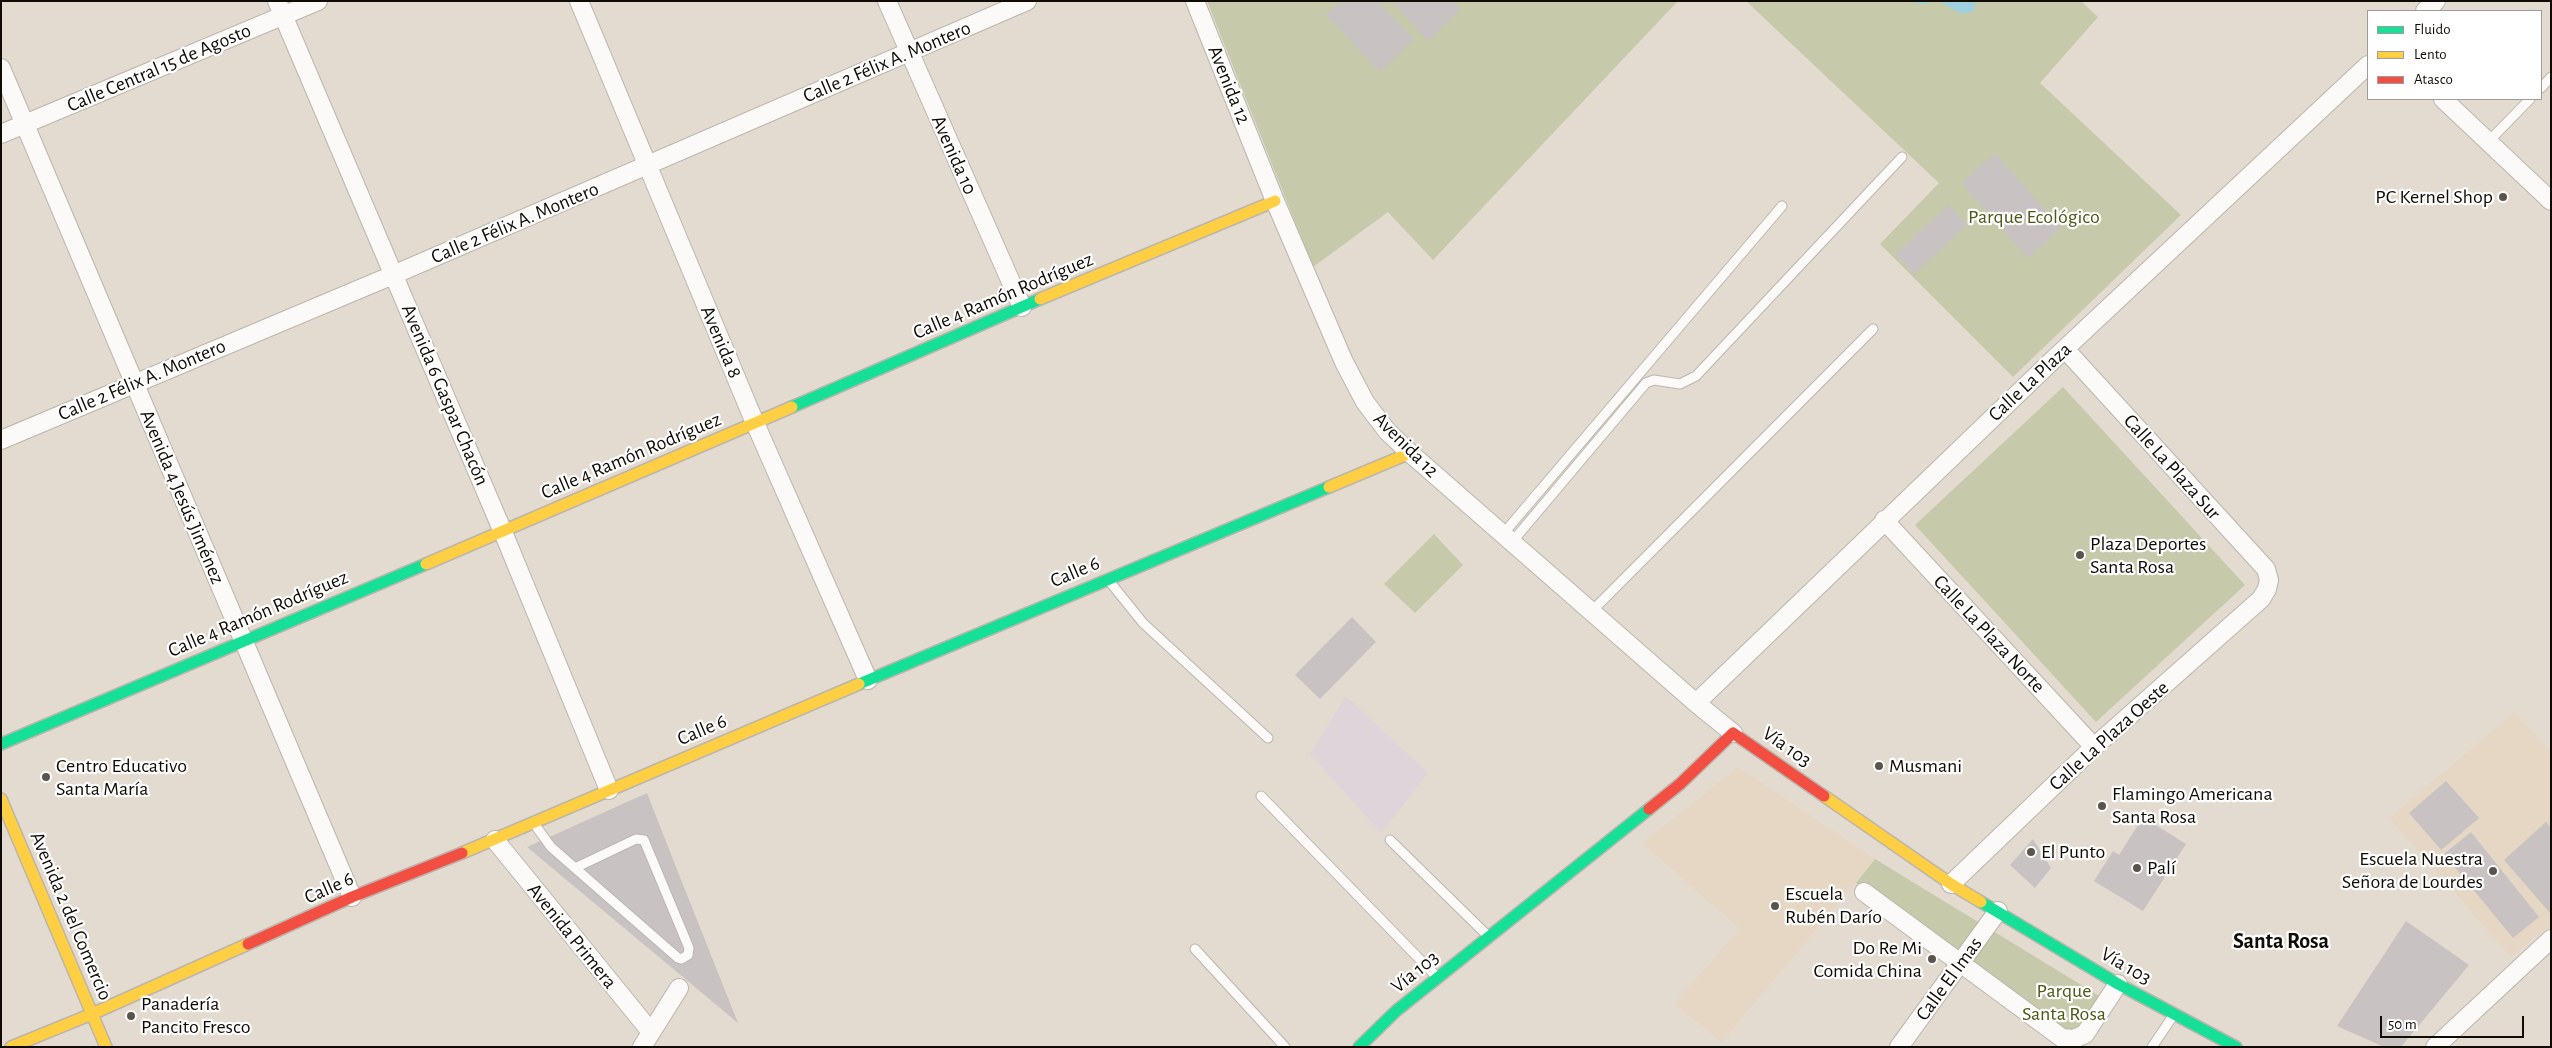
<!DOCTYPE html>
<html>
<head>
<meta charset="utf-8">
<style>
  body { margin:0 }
  #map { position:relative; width:2552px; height:1048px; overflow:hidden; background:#e3dbd0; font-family:"Alegreya Sans",sans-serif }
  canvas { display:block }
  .frame { position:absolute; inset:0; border:2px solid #100b05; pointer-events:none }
  .legend { position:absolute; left:2367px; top:10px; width:175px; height:90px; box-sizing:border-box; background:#fff; border:1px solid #9f9d9b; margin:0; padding:6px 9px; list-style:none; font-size:15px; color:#100b05 }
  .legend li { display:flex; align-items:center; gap:10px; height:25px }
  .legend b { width:25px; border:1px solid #9f9d9b }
  .scale { position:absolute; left:2380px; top:1016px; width:144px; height:22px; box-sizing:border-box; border:2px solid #100b05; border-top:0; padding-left:6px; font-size:15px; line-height:18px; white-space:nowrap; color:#100b05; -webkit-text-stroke:4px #fff; paint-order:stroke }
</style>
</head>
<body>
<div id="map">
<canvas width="2552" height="1048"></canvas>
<div class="frame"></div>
<ul class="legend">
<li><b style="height:6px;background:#16e098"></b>Fluido</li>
<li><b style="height:6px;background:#ffcf43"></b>Lento</li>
<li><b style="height:6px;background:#f24e42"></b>Atasco</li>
</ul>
<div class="scale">50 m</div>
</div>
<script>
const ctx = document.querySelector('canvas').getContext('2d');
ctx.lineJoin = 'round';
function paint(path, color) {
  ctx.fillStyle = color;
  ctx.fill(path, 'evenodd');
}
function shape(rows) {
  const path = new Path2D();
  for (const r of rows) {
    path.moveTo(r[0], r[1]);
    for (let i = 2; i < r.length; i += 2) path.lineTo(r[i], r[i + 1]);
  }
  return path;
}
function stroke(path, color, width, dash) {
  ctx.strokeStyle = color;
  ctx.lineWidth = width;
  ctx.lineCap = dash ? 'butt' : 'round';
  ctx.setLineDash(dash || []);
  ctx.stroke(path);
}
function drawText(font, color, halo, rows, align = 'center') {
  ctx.font = font + ' "Alegreya Sans",sans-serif';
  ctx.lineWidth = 4.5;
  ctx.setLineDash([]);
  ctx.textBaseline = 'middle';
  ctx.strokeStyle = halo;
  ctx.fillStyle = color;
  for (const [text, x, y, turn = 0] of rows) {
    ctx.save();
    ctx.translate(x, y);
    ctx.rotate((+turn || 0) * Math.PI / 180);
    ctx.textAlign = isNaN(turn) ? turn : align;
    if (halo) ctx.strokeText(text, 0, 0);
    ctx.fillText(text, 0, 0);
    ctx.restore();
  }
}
paint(shape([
  [2515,712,2551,753,2551,924,2511,957,2389,818],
  [1738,767,1875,859,1722,1042,1674,1004,1740,929,1642,843]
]), '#e6d7c4');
paint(shape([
  [1346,696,1428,773,1381,833,1310,754]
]), '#dfd4da');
paint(shape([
  [1207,1,1678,1,1433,260,1388,212,1313,267],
  [1746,1,2081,1,2098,17,2040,83,2181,215,2013,377,1880,244,1939,183],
  [2063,387,2245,585,2096,722,1915,525],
  [1434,534,1463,565,1415,613,1384,584],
  [1875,859,2101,997,2083,1024,2074,1029,2065,1030,1856,883]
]), '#c6c9aa');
paint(shape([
  [1906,1,1975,1,1974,11,1962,14,1938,1,1922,4]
]), '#9fd0e0');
paint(shape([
  [1341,1,1378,1,1414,39,1380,72,1326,15],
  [1391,1,1454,1,1461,9,1428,41],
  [1995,153,2061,228,2028,258,1961,183],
  [1949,205,1967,225,1914,274,1895,254],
  [1352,617,1376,642,1320,699,1295,675],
  [2446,781,2479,818,2441,850,2409,813],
  [647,793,674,862,738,1023,527,847],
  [2143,817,2186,844,2143,911,2094,881,2113,851,2119,855],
  [2546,822,2551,828,2550,913,2504,860],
  [2471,832,2539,917,2513,938,2444,854],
  [2033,839,2051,868,2035,888,2010,865],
  [2406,921,2469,965,2401,1047,2384,1047,2337,1026]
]), '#c8c3c2');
const lane = shape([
  [2541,88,2551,77],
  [2489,141,2530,99],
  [1503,534,1782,206],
  [1512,542,1646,383,1654,380,1680,384,1696,376,1902,157],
  [1110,582,1143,623,1268,738],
  [1591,612,1873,329],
  [1261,796,1435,975],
  [535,825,551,847,575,868,678,958,681,959,688,955,689,948,644,840,636,839,575,868],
  [1390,840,1488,936],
  [1195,949,1285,1047],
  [2152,1047,2173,1016]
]);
const street = shape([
  [277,1,503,532,609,790],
  [579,1,755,423,868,680],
  [887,1,1022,307],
  [1195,1,1275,201,1344,362,1365,402,1387,431,1410,453,1696,703,1733,733],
  [2425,11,2436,1],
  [1,68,352,897],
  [2443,99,2551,201],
  [1,134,318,1],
  [1,440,393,275,1027,1],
  [1884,520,2094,747],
  [1696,703,2055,358,2368,65],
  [495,840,651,1032],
  [1951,884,2094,747,2261,599,2267,589,2269,580,2266,569,2065,349],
  [1864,892,2062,1038,2074,1039,2085,1034,2118,984],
  [642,1047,679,988],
  [1899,1047,1998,911],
  [2435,1047,2551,939]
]);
const fast = shape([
  [792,407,1040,299],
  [859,684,1329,487],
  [1,744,426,564],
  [1981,902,2118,984,2236,1047],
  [1359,1047,1396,1011,1649,809]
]);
const slow = shape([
  [1040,299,1275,201],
  [1329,487,1410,453],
  [426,564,792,407],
  [1824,796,1951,884,1981,902],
  [1,799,106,1047],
  [462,853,859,684],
  [11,1047,92,1014,248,944]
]);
const jam = shape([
  [1649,809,1680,784,1733,733,1824,796],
  [248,944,352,897,462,853]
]);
stroke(lane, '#bbb5ad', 11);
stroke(street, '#bbb5ad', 20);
stroke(fast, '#bbb5ad', 14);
stroke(slow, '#bbb5ad', 14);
stroke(jam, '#bbb5ad', 14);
stroke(lane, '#fbfaf8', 9);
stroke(street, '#fbfaf8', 18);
stroke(fast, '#16e098', 11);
stroke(slow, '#ffcf43', 11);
stroke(jam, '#f24e42', 11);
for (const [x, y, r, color] of [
  [2503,197,5,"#5a544c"],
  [2080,555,5,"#5a544c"],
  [1879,766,5,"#5a544c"],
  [46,777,5,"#5a544c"],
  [2102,806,5,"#5a544c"],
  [2031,852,5,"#5a544c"],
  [2137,868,5,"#5a544c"],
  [2493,871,5,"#5a544c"],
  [1775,906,5,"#5a544c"],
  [1932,959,5,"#5a544c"],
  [131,1016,5,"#5a544c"]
]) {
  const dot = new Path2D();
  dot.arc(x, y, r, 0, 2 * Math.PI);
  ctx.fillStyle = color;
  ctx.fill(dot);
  stroke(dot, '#fff', 2);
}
drawText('20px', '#100b05', '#fff', [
  ["Calle 2 Félix A. Montero",887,62,-23],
  ["Calle Central 15 de Agosto",159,68,-23],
  ["Avenida 12",1229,85,68],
  ["Avenida 10",954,155,66],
  ["Calle 2 Félix A. Montero",515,223,-23],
  ["Calle 4 Ramón Rodríguez",1003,296,-23],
  ["Avenida 8",721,342,67],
  ["Calle 2 Félix A. Montero",142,380,-23],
  ["Calle La Plaza",2030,382,-43],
  ["Avenida 6 Gaspar Chacón",445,395,67],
  ["Avenida 12",1406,445,45],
  ["Calle 4 Ramón Rodríguez",631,456,-23],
  ["Calle La Plaza Sur",2172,467,48],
  ["Avenida 4 Jesús Jiménez",182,497,67],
  ["Calle 6",1075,572,-23],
  ["Calle 4 Ramón Rodríguez",258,614,-23],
  ["Calle La Plaza Norte",1989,634,47],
  ["Calle 6",702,730,-23],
  ["Calle La Plaza Oeste",2109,736,-42],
  ["Vía 103",1787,747,35],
  ["Calle 6",329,888,-24],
  ["Avenida 2 del Comercio",71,916,67],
  ["Avenida Primera",572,936,51],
  ["Vía 103",2126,966,30],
  ["Vía 103",1415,972,-39],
  ["Calle El Imas",1949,979,-54]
]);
drawText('20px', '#100b05', '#fff', [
  ["PC Kernel Shop",2493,197,"right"],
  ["Plaza Deportes",2090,544],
  ["Santa Rosa",2090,567],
  ["Centro Educativo",56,766],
  ["Santa María",56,789],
  ["Musmani",1889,766],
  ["Flamingo Americana",2112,794],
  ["Santa Rosa",2112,817],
  ["El Punto",2041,852],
  ["Escuela Nuestra",2483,859,"right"],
  ["Señora de Lourdes",2483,882,"right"],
  ["Palí",2147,868],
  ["Escuela",1785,894],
  ["Rubén Darío",1785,917],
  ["Do Re Mi",1922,948,"right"],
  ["Comida China",1922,971,"right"],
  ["Panadería",141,1004],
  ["Pancito Fresco",141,1027]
], 'left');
drawText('20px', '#4b5917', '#fff', [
  ["Parque Ecológico",2034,217],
  ["Parque",2064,991],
  ["Santa Rosa",2064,1014]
]);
drawText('bold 22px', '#100b05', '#fff', [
  ["Santa Rosa",2281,941]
]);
</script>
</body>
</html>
